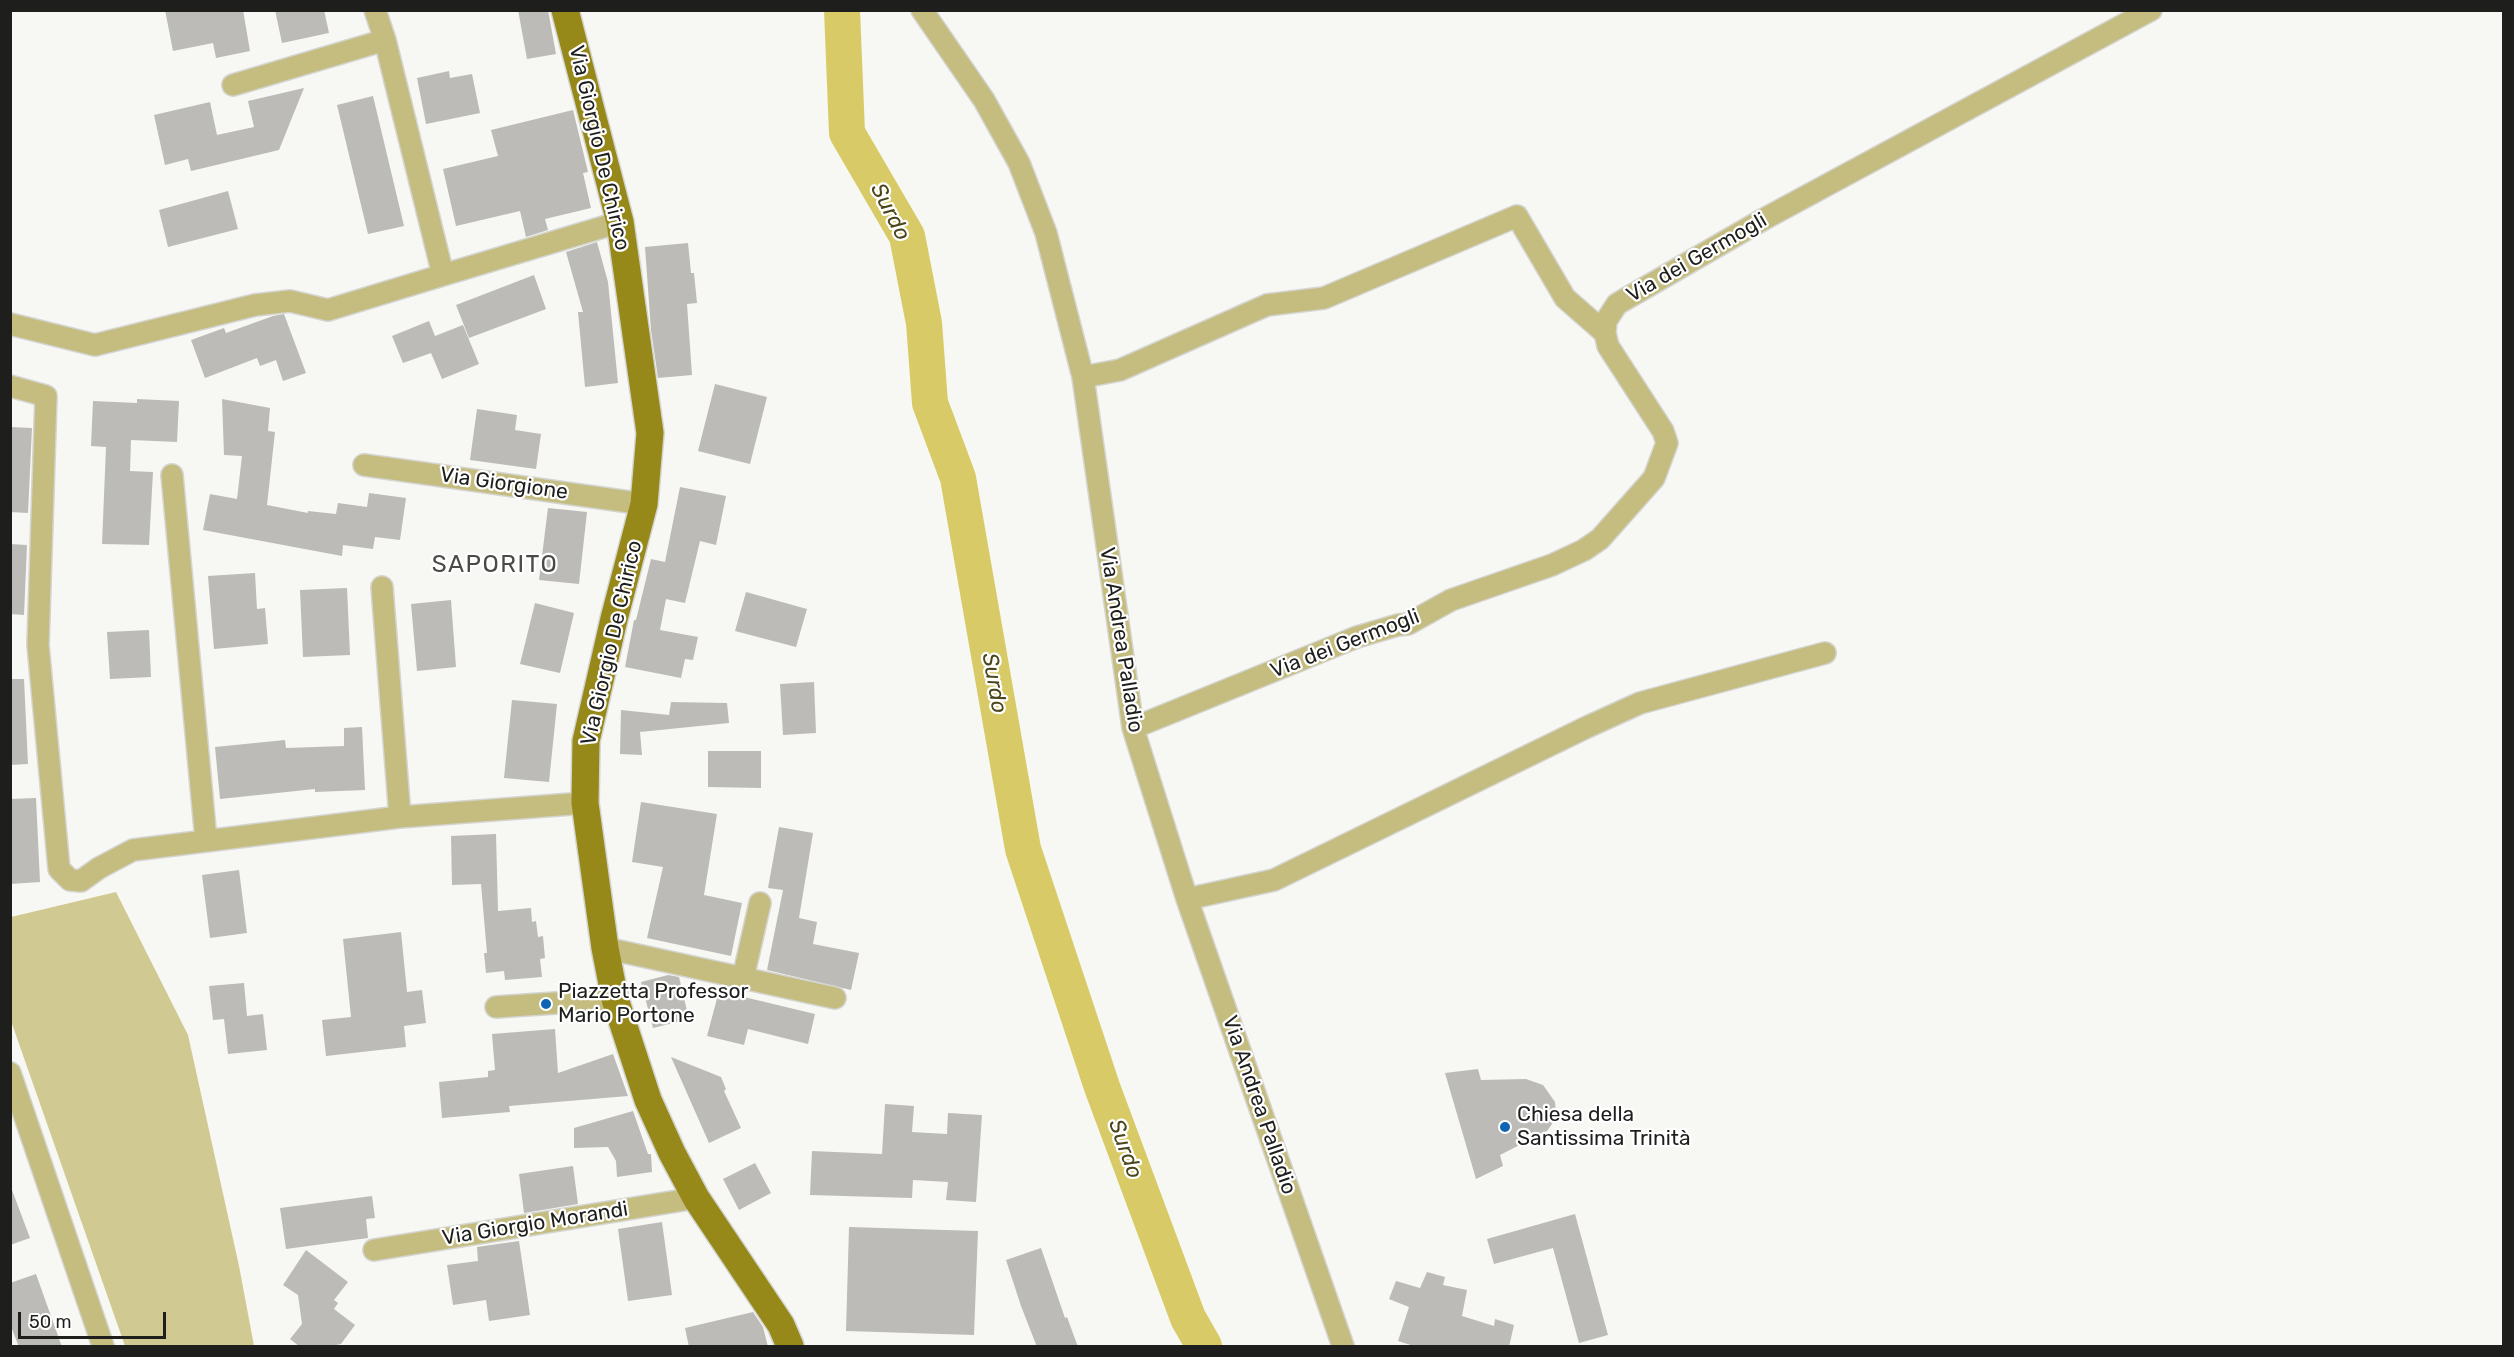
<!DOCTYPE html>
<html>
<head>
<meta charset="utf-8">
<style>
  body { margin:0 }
  #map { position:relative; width:2514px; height:1357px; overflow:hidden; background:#f7f7f3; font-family:Rubik,sans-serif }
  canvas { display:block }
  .frame { position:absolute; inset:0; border:12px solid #1e1e1d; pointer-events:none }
  .scale { position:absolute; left:18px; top:1312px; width:148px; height:27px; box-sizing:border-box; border:3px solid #1e1e1d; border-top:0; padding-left:8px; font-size:18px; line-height:21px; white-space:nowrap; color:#1e1e1d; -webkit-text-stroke:4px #fff; paint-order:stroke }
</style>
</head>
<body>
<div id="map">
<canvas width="2514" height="1357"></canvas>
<div class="frame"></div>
<div class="scale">50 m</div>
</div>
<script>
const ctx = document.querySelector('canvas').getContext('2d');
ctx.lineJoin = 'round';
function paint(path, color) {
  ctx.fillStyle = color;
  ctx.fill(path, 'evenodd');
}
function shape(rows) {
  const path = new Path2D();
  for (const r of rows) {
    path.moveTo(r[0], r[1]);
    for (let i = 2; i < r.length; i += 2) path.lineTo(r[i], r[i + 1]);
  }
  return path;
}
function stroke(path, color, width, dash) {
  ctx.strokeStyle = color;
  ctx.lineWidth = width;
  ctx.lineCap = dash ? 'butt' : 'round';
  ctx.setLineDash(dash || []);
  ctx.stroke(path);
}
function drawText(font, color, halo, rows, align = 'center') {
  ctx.font = font + ' Rubik,sans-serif';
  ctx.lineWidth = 4.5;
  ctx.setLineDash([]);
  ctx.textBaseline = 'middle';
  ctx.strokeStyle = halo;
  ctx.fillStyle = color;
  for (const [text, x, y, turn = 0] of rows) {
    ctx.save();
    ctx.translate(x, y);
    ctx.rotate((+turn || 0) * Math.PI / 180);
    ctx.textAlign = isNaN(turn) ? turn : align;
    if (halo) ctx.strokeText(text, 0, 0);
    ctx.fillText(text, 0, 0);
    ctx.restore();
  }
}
paint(shape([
  [116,892,188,1035,239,1266,254,1346,125,1346,11,1021,11,917]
]), '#d0c991');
stroke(shape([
  [842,10,847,133,907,236,924,323,930,403,958,478,1023,849,1102,1087,1188,1318,1204,1346]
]), '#d8cb67', 36);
paint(shape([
  [165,10,243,10,250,51,216,58,213,43,173,51],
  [275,10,324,10,329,33,282,43],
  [518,10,548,10,556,54,527,59],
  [449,71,450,78,472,74,480,113,426,124,417,78],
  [304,88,279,150,191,171,188,159,165,165,154,115,210,102,217,135,254,127,248,101],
  [373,96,404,226,368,234,337,105],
  [573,110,588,172,583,173,591,208,545,219,548,230,526,237,520,211,456,226,443,169,498,156,491,130],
  [228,191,238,229,168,247,159,210],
  [597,242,608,282,618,383,585,387,578,312,583,312,566,252],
  [688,243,691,273,694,273,697,303,687,304,692,375,658,378,651,330,645,247],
  [534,275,546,309,469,338,456,305],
  [284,314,306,373,283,381,276,360,260,366,257,358,205,378,191,340,224,328,226,333,273,316],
  [429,321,435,336,463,325,479,364,442,379,431,353,403,363,392,336],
  [715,384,767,397,750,464,698,451],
  [137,399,179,401,177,442,131,440,130,471,153,472,149,545,102,544,106,447,91,446,93,401,137,403],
  [222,399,270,408,268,431,275,432,267,505,308,513,308,511,336,514,338,503,367,507,369,493,406,498,400,540,375,537,373,549,343,545,342,556,203,530,210,494,237,499,242,456,224,455],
  [477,409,517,415,515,430,541,434,536,469,470,460],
  [10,427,32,428,28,513,10,512],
  [680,487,726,496,716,545,700,541,685,603,666,599,660,630,698,637,693,660,685,659,681,678,625,667,634,620,636,620,651,559,665,562],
  [548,508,587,512,579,584,539,580],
  [10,544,27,545,24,615,10,614],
  [255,573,257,609,265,608,268,644,214,649,208,576],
  [347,588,350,655,303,657,300,590],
  [746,592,807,609,796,647,735,631],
  [451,600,456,667,417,671,411,604],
  [535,603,574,613,560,673,520,664],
  [149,630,151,677,110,679,107,632],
  [10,679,24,679,28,764,10,765],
  [814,682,816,733,783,735,780,684],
  [512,700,557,704,549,782,504,778],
  [671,702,727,703,729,723,640,732,642,755,620,754,621,710,669,715],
  [362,727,365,790,315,792,315,789,220,799,215,747,285,740,286,748,344,746,344,728],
  [708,751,761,751,761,788,708,787],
  [36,798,40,882,10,884,10,799],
  [641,802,717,814,704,895,742,903,731,956,647,938,663,867,632,862],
  [779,827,813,833,799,918,817,922,813,944,859,953,851,990,767,970,783,890,768,888],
  [496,834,498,911,531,908,532,922,536,921,538,937,543,936,545,958,540,959,542,977,505,980,504,971,486,973,484,953,487,953,481,884,452,885,451,836],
  [239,870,247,933,210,938,202,875],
  [401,932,407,992,422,990,426,1023,404,1026,406,1047,326,1056,322,1020,351,1017,343,939],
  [668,975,679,977,689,1019,653,1028,641,982],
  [244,983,247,1016,263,1014,267,1050,228,1054,224,1019,213,1020,209,986],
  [719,991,815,1014,808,1044,748,1029,744,1045,707,1036],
  [555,1029,558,1073,613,1054,628,1096,509,1106,510,1112,442,1118,439,1082,488,1077,488,1071,495,1070,492,1034],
  [671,1057,721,1077,726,1089,724,1091,741,1128,709,1143],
  [1478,1069,1481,1080,1526,1079,1543,1085,1555,1102,1556,1112,1552,1124,1547,1131,1500,1155,1503,1166,1476,1179,1445,1073],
  [885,1104,914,1106,912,1132,947,1134,948,1113,982,1115,976,1202,946,1200,948,1182,913,1180,912,1198,810,1195,812,1151,882,1154],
  [633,1111,648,1154,651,1154,652,1172,617,1177,616,1161,608,1147,574,1148,574,1128],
  [755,1163,771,1193,739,1210,723,1179],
  [573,1166,578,1204,524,1213,519,1174],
  [12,1190,30,1238,10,1245,10,1191],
  [372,1196,375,1218,366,1219,368,1238,286,1249,280,1208],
  [1575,1214,1608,1335,1579,1343,1553,1248,1494,1264,1487,1239],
  [662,1222,672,1295,628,1301,618,1229],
  [849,1227,978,1231,974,1335,846,1331],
  [519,1241,530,1315,489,1321,486,1300,453,1305,447,1265,478,1261,477,1247],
  [1041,1248,1065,1318,1067,1317,1078,1347,1037,1347,1021,1306,1006,1260],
  [306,1250,348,1282,334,1300,338,1303,334,1309,355,1325,341,1344,327,1347,300,1347,290,1339,302,1324,298,1295,283,1285],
  [1427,1272,1445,1277,1443,1285,1467,1290,1462,1316,1494,1326,1495,1319,1514,1325,1509,1347,1417,1347,1398,1341,1409,1307,1389,1299,1396,1281,1420,1288],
  [36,1274,62,1347,19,1347,10,1324,10,1283],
  [753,1312,763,1327,768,1347,689,1347,685,1328]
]), '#bcbbb8');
const minor = shape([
  [375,10,385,40,443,275,620,222],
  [922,10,984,100,1019,163,1046,233,1083,377,1133,728,1187,899,1343,1346],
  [233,85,385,40],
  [10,324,95,345,255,305,290,301,328,310,443,275],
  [1083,377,1120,370,1267,305,1324,298,1517,216,1565,298,1605,333],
  [10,386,46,396,38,645,59,869,70,880,81,881,99,868,133,850,400,817,585,803],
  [364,465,644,504],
  [172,475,206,840],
  [382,587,400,817],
  [1133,728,1357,637,1398,625,1408,624,1451,600,1552,565,1584,550,1600,539,1654,478,1667,443,1663,431,1608,346,1605,333,1606,321,1617,304,1764,219,2151,10],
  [1187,899,1274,880,1585,728,1640,703,1825,653],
  [605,948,835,998],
  [743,978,760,903],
  [496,1007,615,999],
  [10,1073,103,1346],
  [374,1250,696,1198]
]);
const major = shape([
  [565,10,620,222,650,433,644,504,614,619,586,741,585,803,605,948,615,999,648,1100,672,1153,696,1198,781,1325,790,1346]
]);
stroke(minor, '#d4d4d1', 24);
stroke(major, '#d4d4d1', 30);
stroke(minor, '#c4bd7f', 21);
stroke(major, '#978919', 27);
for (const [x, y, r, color] of [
  [546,1004,6,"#0f65b3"],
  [1505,1127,6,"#0f65b3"]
]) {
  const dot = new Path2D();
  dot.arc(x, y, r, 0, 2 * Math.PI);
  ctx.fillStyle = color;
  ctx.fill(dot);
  stroke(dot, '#fff', 2);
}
drawText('21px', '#1e1e1d', '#fff', [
  ["Via Giorgio De Chirico",599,148,77],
  ["Via dei Germogli",1697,258,-30],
  ["Via Giorgione",504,484,8],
  ["Via Andrea Palladio",1121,640,81],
  ["Via Giorgio De Chirico",612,643,-77],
  ["Via dei Germogli",1345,644,-21],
  ["Via Andrea Palladio",1259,1105,71],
  ["Via Giorgio Morandi",535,1224,-9]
]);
drawText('21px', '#1e1e1d', '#fff', [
  ["Piazzetta Professor",558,992],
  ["Mario Portone",558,1016],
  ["Chiesa della",1517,1115],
  ["Santissima Trinità",1517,1139]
], 'left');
drawText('italic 22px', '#4b461c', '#fff', [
  ["Surdo",890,212,63],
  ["Surdo",994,683,80],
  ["Surdo",1125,1149,70]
]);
ctx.letterSpacing = '1.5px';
drawText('24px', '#4a4a47', '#fff', [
  ["SAPORITO",495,565]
]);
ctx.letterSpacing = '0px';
</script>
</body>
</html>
